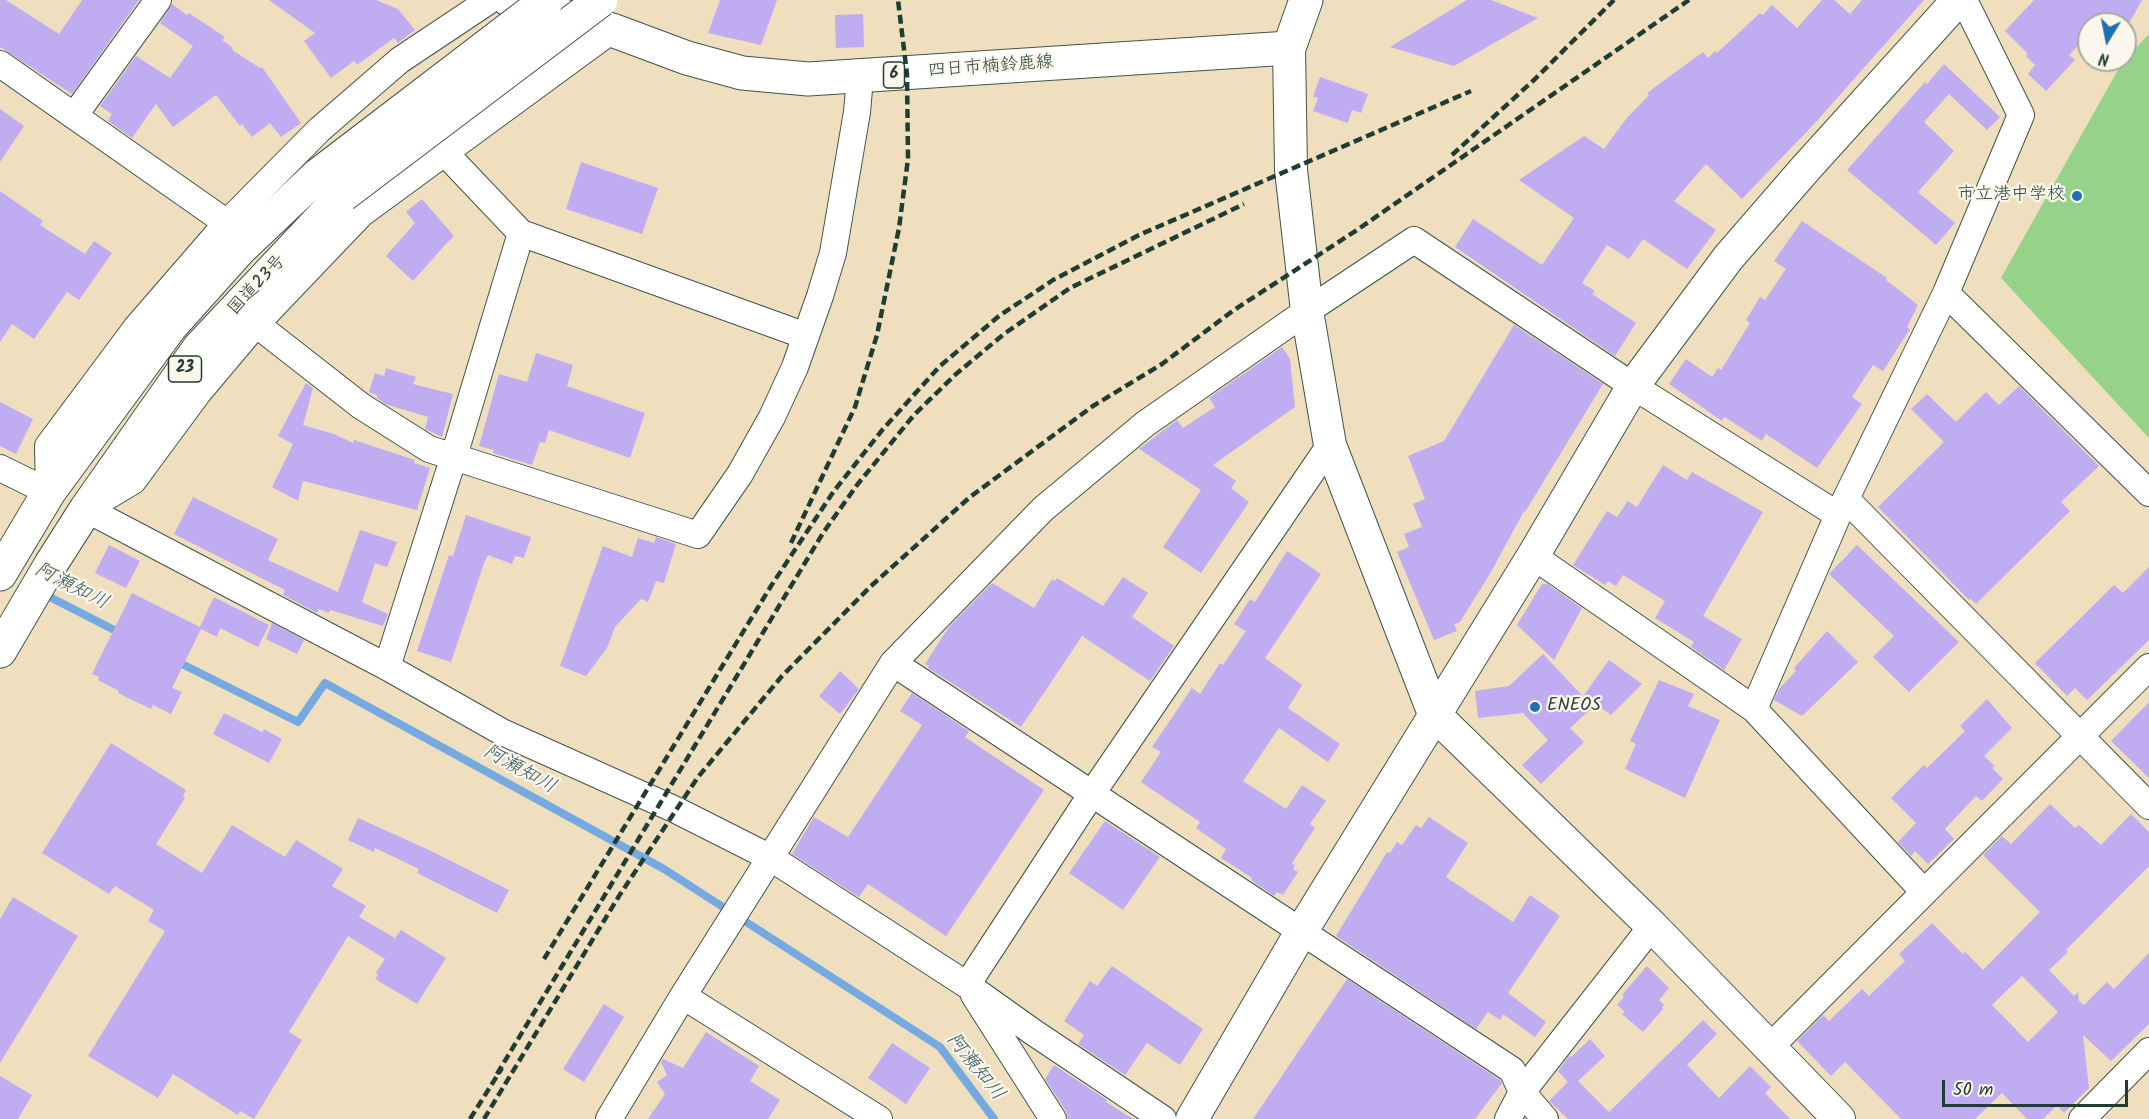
<!DOCTYPE html>
<html>
<head>
<meta charset="utf-8">
<style>
  body { margin:0 }
  #map { position:relative; width:2149px; height:1119px; overflow:hidden; background:#f0dfbe; font-family:Kalam,sans-serif }
  canvas { display:block }
  .north { position:absolute; left:2077px; top:12px; width:60px; height:60px; box-sizing:border-box; background:#fbf7ec; border:2px solid #a3ada2; border-radius:50%; rotate:190deg; font-size:16px; font-weight:700; line-height:24px; text-align:center; color:#1f3d34 }
  .north::after { content:''; display:block; margin:auto; width:21px; height:27px; background:#1f6fb2; clip-path:polygon(50% 0,100% 100%,50% 72%,0 100%) }
  .scale { position:absolute; left:1942px; top:1080px; width:186px; height:27px; box-sizing:border-box; border:3px solid #1f3d34; border-top:0; padding-left:8px; font-size:18px; line-height:21px; white-space:nowrap; color:#1f3d34; -webkit-text-stroke:4px #fbf7ec; paint-order:stroke }
</style>
</head>
<body>
<div id="map">
<canvas width="2149" height="1119"></canvas>
<div class="north">N</div>
<div class="scale">50 m</div>
</div>
<script>
const ctx = document.querySelector('canvas').getContext('2d');
ctx.lineJoin = 'round';
function paint(path, color) {
  ctx.fillStyle = color;
  ctx.fill(path, 'evenodd');
}
function shape(rows) {
  const path = new Path2D();
  for (const r of rows) {
    path.moveTo(r[0], r[1]);
    for (let i = 2; i < r.length; i += 2) path.lineTo(r[i], r[i + 1]);
  }
  return path;
}
function stroke(path, color, width, dash) {
  ctx.strokeStyle = color;
  ctx.lineWidth = width;
  ctx.lineCap = dash ? 'butt' : 'round';
  ctx.setLineDash(dash || []);
  ctx.stroke(path);
}
function drawText(font, color, halo, rows, align = 'center') {
  ctx.font = font + ' Kalam,"Klee One",sans-serif';
  ctx.lineWidth = 4.5;
  ctx.setLineDash([]);
  ctx.textBaseline = 'middle';
  ctx.strokeStyle = halo;
  ctx.fillStyle = color;
  for (const [text, x, y, turn = 0] of rows) {
    ctx.save();
    ctx.translate(x, y);
    ctx.rotate((+turn || 0) * Math.PI / 180);
    ctx.textAlign = isNaN(turn) ? turn : align;
    if (halo) ctx.strokeText(text, 0, 0);
    ctx.fillText(text, 0, 0);
    ctx.restore();
  }
}
paint(shape([
  [2149,34,2149,438,2001,278,2123,61]
]), '#96d388');
stroke(shape([
  [42,593,122,634],
  [176,661,298,722,325,683,664,869,940,1047,994,1119]
]), '#75a9e2', 8);
paint(shape([
  [0,0,6,0,59,34,82,0,139,0,72,94,0,47],
  [269,0,376,0,398,9,415,30,398,43,394,38,357,65,354,61,331,78,304,41,315,33],
  [720,0,777,0,761,45,708,33],
  [1467,0,1491,0,1538,18,1454,66,1390,47],
  [1822,0,1834,0,1850,14,1862,0,1924,0,1816,122,1742,199,1706,164,1674,201,1716,230,1687,269,1643,239,1629,259,1607,245,1582,283,1595,291,1592,294,1636,323,1615,356,1455,247,1473,219,1542,265,1574,218,1519,180,1584,136,1604,149,1626,119,1649,95,1647,93,1703,52,1708,58,1715,51,1717,53,1760,13,1763,15,1772,5,1797,28],
  [2034,0,2142,0,2127,27,2101,13,2095,24,2089,24,2089,34,2069,55,2075,60,2046,91,2028,74,2035,65,2026,56,2028,54,2005,31],
  [172,4,187,15,189,13,225,37,222,40,233,48,232,50,260,68,262,67,301,123,281,137,270,123,252,137,242,124,240,126,216,95,173,127,156,104,132,138,108,121,112,114,100,106,136,56,170,78,193,46,160,23],
  [863,14,864,47,836,48,835,15],
  [1944,64,2000,117,1987,130,1949,94,1924,122,1954,151,1918,192,1955,223,1936,245,1847,170,1925,82,1927,84],
  [1320,77,1368,94,1361,113,1352,110,1348,123,1313,111,1318,98,1313,97],
  [0,109,24,126,0,162],
  [581,162,658,188,642,234,566,209],
  [0,191,43,221,40,225,85,254,94,241,112,253,79,300,67,292,34,339,12,324,0,342],
  [422,199,454,236,445,245,413,281,386,256,415,223,406,212],
  [1802,221,1887,278,1886,280,1918,305,1907,327,1910,329,1883,371,1873,365,1852,397,1862,404,1817,468,1766,434,1762,441,1731,421,1724,417,1722,421,1669,384,1686,359,1712,377,1718,368,1721,370,1750,323,1746,320,1760,297,1765,300,1786,269,1774,261],
  [1514,325,1603,384,1525,512,1524,511,1491,572,1460,622,1454,624,1457,631,1434,640,1397,552,1409,547,1404,534,1422,527,1413,504,1425,499,1408,456,1444,441],
  [1282,347,1290,359,1295,407,1213,465,1236,481,1231,488,1249,502,1201,573,1163,547,1201,490,1139,449,1177,420,1183,428,1215,407,1209,398],
  [536,353,573,365,567,386,645,413,630,458,549,430,545,443,540,442,532,465,493,453,494,450,479,446,499,374,527,382],
  [386,368,416,377,413,384,453,394,442,437,425,429,428,417,385,404,377,398,377,395,369,392,375,373,384,376],
  [306,383,313,388,303,425,334,434,353,443,354,440,415,460,414,463,430,468,417,510,303,481,298,501,272,487,293,444,278,436],
  [2019,386,2099,466,2061,502,2070,511,1976,604,1970,598,1969,600,1878,507,1944,442,1911,409,1927,394,1956,422,1986,392,1999,405],
  [0,402,33,419,16,454,0,446],
  [1663,465,1687,480,1692,472,1763,512,1703,616,1742,639,1724,670,1691,647,1694,642,1655,618,1665,601,1623,575,1616,586,1608,581,1605,585,1573,565,1607,511,1617,517,1628,501,1637,507],
  [193,497,278,539,268,560,338,592,360,530,397,542,387,567,375,563,362,602,388,614,383,626,330,610,329,613,319,609,317,613,283,595,285,590,174,534],
  [466,515,531,537,524,558,515,556,512,564,488,555,484,563,451,662,417,651,449,555,453,556],
  [656,537,676,544,664,583,656,581,648,602,641,599,615,627,607,648,586,676,560,666,603,546,632,557,638,538,654,543],
  [109,545,140,561,126,588,95,573],
  [1857,545,1959,642,1909,692,1873,657,1894,636,1829,574],
  [1287,551,1321,574,1265,658,1302,685,1288,708,1340,744,1328,762,1279,728,1243,781,1286,809,1302,785,1326,801,1310,824,1315,828,1292,863,1295,865,1293,869,1298,872,1283,895,1277,892,1274,896,1251,880,1252,878,1221,858,1226,849,1196,828,1200,822,1141,782,1161,752,1152,747,1192,688,1200,694,1220,663,1223,665,1246,631,1234,624,1250,599,1255,602],
  [2149,567,2149,640,2087,700,2075,688,2067,696,2035,663,2114,585,2123,593],
  [1123,577,1148,593,1132,617,1174,646,1150,681,1082,636,1021,727,928,668,929,666,925,664,949,627,992,583,1034,608,1052,579,1055,581,1057,578,1103,606],
  [1542,584,1547,584,1582,608,1554,660,1517,625],
  [132,593,200,627,214,597,269,625,258,647,220,628,217,637,201,629,172,688,182,692,171,714,153,705,151,709,118,693,119,691,98,680,99,677,92,674],
  [272,623,304,640,297,654,266,639],
  [1827,631,1858,662,1802,716,1774,700,1779,689,1796,671,1794,668],
  [1543,654,1593,707,1570,728,1584,742,1541,784,1522,765,1548,740,1523,713,1478,718,1475,691,1509,686],
  [1609,660,1642,684,1611,715,1584,695],
  [840,671,859,689,840,714,819,696],
  [1659,680,1694,694,1688,706,1720,720,1685,798,1625,769,1636,744,1630,741],
  [912,693,969,731,965,737,1044,790,946,936,868,884,859,897,792,854,814,817,848,837,922,725,900,711],
  [1987,699,2012,728,1984,756,1995,766,1992,768,2003,779,1982,801,1976,796,1945,829,1954,839,1928,864,1915,851,1911,856,1898,842,1916,823,1891,798,1924,765,1927,768,1965,731,1960,726],
  [2149,702,2149,778,2111,741],
  [224,713,262,732,264,729,282,739,269,763,213,734],
  [111,743,186,790,183,796,185,798,156,844,202,873,232,825,285,857,296,840,343,869,332,886,366,906,359,917,395,938,401,930,446,958,417,1004,375,979,378,975,376,973,385,959,348,936,289,1032,302,1040,254,1119,240,1111,238,1115,173,1074,158,1098,88,1056,165,931,148,921,154,910,115,886,109,894,42,853],
  [2050,804,2075,828,2079,825,2101,845,2131,814,2149,832,2149,866,2066,950,2068,952,2049,970,2074,996,2078,992,2079,1001,2084,1005,2107,982,2114,989,2149,953,2149,1024,2111,1061,2083,1035,2089,1088,2064,1113,2057,1105,2043,1119,2027,1119,2002,1093,1975,1119,1901,1119,1845,1062,1831,1076,1797,1041,1823,1015,1829,1021,1862,989,1869,996,1905,961,1899,954,1932,923,1963,954,1965,952,1983,970,2040,912,1983,855,2002,836,2011,844],
  [2022,976,2058,1012,2028,1042,1992,1005],
  [1429,817,1468,843,1446,877,1513,922,1530,895,1560,916,1508,993,1546,1022,1535,1037,1503,1014,1500,1020,1488,1012,1476,1029,1336,936,1387,852,1390,853,1397,842,1402,845,1416,825,1421,828],
  [358,818,429,850,509,890,497,913,417,873,419,869,375,848,374,852,348,840],
  [1105,821,1160,857,1123,910,1069,873],
  [13,897,78,936,0,1063,0,919],
  [1112,966,1203,1029,1180,1065,1147,1043,1125,1075,1078,1044,1084,1035,1064,1021,1090,981,1097,986],
  [1647,966,1669,988,1659,1000,1664,1005,1662,1007,1663,1009,1643,1032,1622,1014,1625,1012,1617,1005,1624,997,1622,995],
  [1347,979,1500,1080,1502,1083,1475,1119,1253,1119],
  [604,1004,624,1017,584,1082,563,1069],
  [1703,1020,1717,1034,1687,1065,1719,1098,1750,1066,1771,1087,1765,1093,1790,1119,1568,1119,1549,1101,1568,1082,1558,1071,1570,1055,1571,1057,1590,1039,1605,1056,1578,1081,1609,1112],
  [706,1032,759,1066,750,1081,780,1100,768,1119,648,1119,665,1094,657,1082,667,1075,661,1062,663,1059,683,1068],
  [892,1043,930,1068,906,1104,868,1078],
  [1054,1065,1107,1100,1106,1102,1133,1119,1068,1119,1066,1111,1045,1079],
  [0,1076,32,1095,18,1119,0,1119]
]), '#c0acf0');
const minor = shape([
  [0,64,227,223],
  [74,116,158,0],
  [521,233,806,336],
  [1946,293,2149,493],
  [256,324,361,406,429,449,698,535,740,474,772,417,795,367,820,296,833,253,857,112,860,78],
  [0,468,49,492,48,446,136,328,227,223,319,130,400,60,490,0],
  [1846,499,2149,806],
  [91,506,133,481,198,393,256,324,361,214,612,30],
  [86,509,387,667,502,732,676,810,771,858,967,985,1033,1032,1163,1119],
  [1533,556,1754,709,1924,892],
  [893,663,1512,1070,1522,1092,1545,1119],
  [387,667,454,456,521,233,444,152],
  [1754,709,1838,515,1946,293,2021,115,1964,0],
  [967,985,1091,795,1330,445],
  [974,995,1053,1119],
  [683,996,879,1119],
  [1769,1048,2149,667],
  [609,1119,683,996,893,663,1043,509,1145,424,1307,311,1414,240,1633,386,1838,515],
  [1508,1119,1522,1092,1652,926],
  [2082,1119,2149,1051]
]);
const tertiary = shape([
  [1289,48,1291,170,1307,311,1330,445,1434,714,1652,926,1839,1119],
  [1192,1119,1301,932,1533,556,1633,386,1728,258,1806,168,1958,0]
]);
const primary = shape([
  [509,0,612,30,687,58,742,73,808,79,1289,48,1306,0]
]);
const trunk = shape([
  [0,574,49,492,171,326,240,249,318,175],
  [0,651,51,564,86,509,199,348,343,195]
]);
stroke(minor, '#3e5549', 28);
stroke(tertiary, '#3e5549', 34);
stroke(primary, '#3e5549', 35);
stroke(trunk, '#3e5549', 35);
stroke(minor, '#fff', 26);
stroke(tertiary, '#fff', 32);
stroke(primary, '#fff', 33);
stroke(trunk, '#fff', 33);
stroke(shape([
  [1452,155,1535,79,1614,0],
  [791,543,855,407,877,335,899,228,908,159,907,74,898,0],
  [544,959,771,586,834,491,883,429,940,366,999,316,1053,280,1139,235,1471,91],
  [497,1074,823,533,857,485,914,415,956,374,1004,334,1070,288,1244,204],
  [470,1119,502,1068],
  [484,1119,619,896,698,777,782,676,871,586,970,497,1093,406,1162,364,1234,310,1357,230,1689,0]
]), '#1f3d34', 4.5, [9, 4.5]);
const trunkBridge = shape([
  [318,175,547,0],
  [343,195,601,0]
]);
stroke(trunkBridge, '#3e5549', 35, []);
stroke(trunkBridge, '#fff', 33);
for (const [x, y, r, color] of [
  [2077,196,6,"#1f6fb2"],
  [1535,707,6,"#1f6fb2"]
]) {
  const dot = new Path2D();
  dot.arc(x, y, r, 0, 2 * Math.PI);
  ctx.fillStyle = color;
  ctx.fill(dot);
  stroke(dot, '#fbf7ec', 2);
}
for (const [x, y, w] of [
  [894,75,21],
  [185,369,33]
]) {
  const box = new Path2D();
  box.roundRect(x - w / 2, y - 13, w, 26, 4.5);
  ctx.fillStyle = '#fbf7ec';
  ctx.fill(box);
  stroke(box, '#1f3d34', 1.5);
}
drawText('bold 16px', '#1f3d34', null, [
  ["6",894,75],
  ["23",185,369]
]);
drawText('18px', '#1f3d34', '#fbf7ec', [
  ["四日市楠鈴鹿線",991,68,-4],
  ["国道23号",258,286,-47]
]);
drawText('18px', '#1f3d34', '#fbf7ec', [
  ["市立港中学校",2065,196],
  ["ENEOS",1547,707,"left"]
], 'right');
drawText('italic 20px', '#395d68', '#fbf7ec', [
  ["阿瀬知川",71,588,27],
  ["阿瀬知川",519,771,29],
  ["阿瀬知川",974,1068,51]
]);
</script>
</body>
</html>
